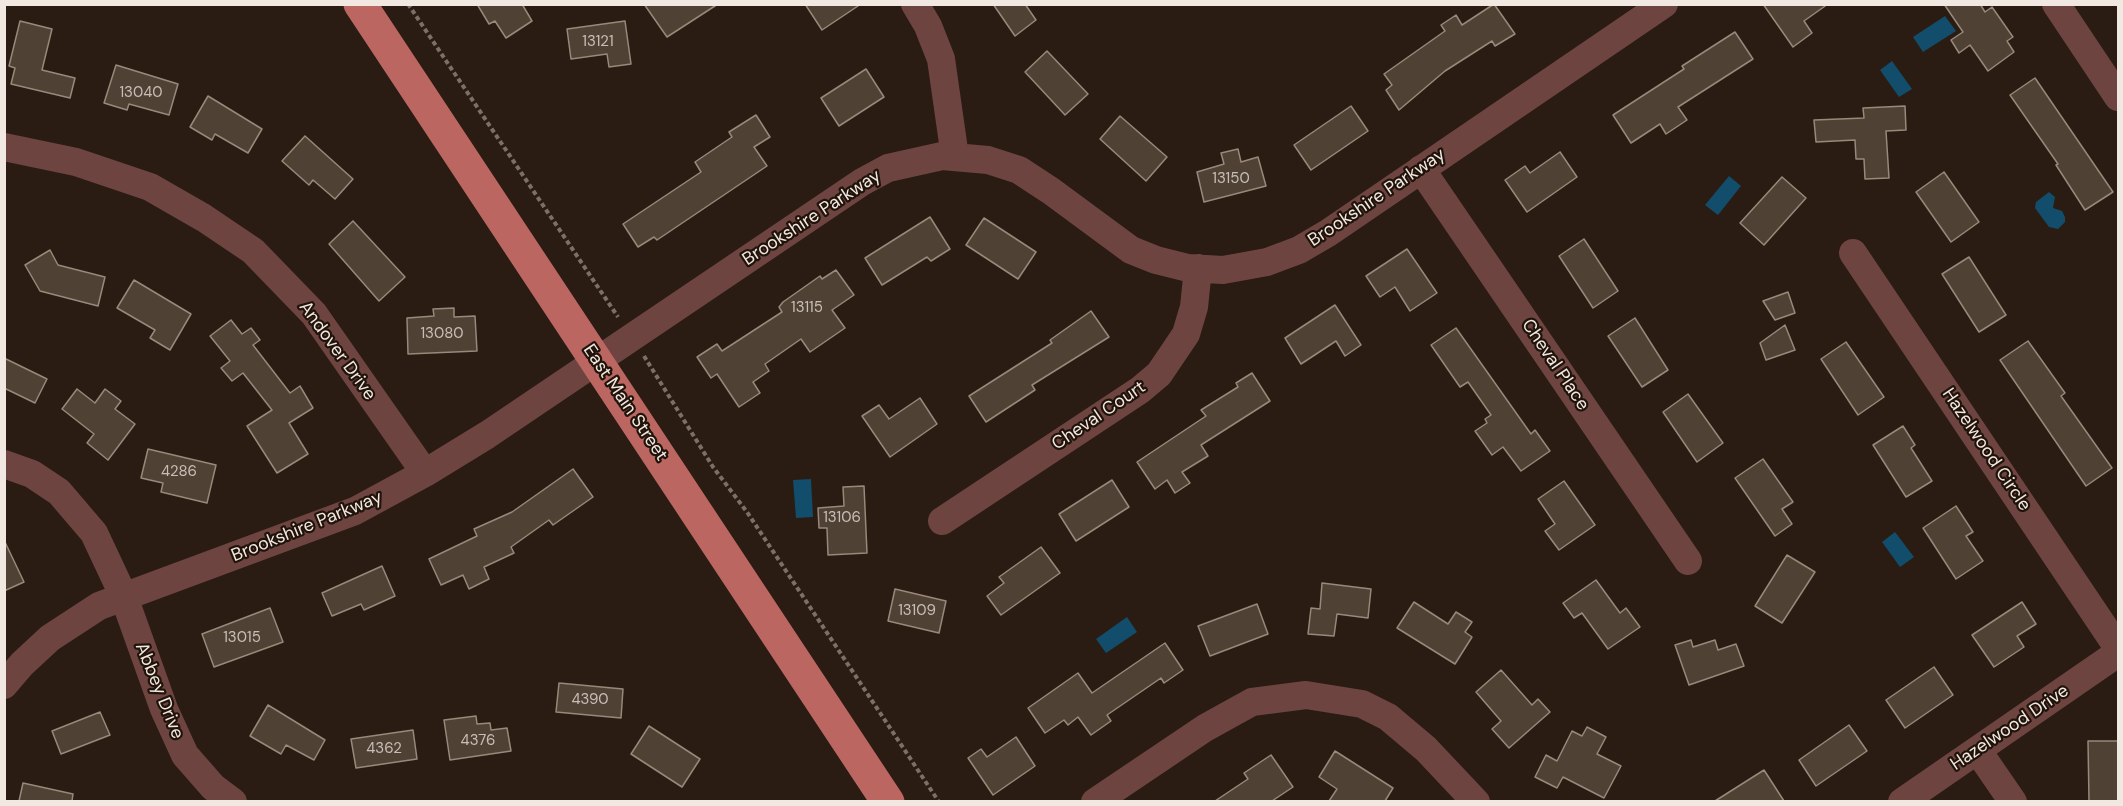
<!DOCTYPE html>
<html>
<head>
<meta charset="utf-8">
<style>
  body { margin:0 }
  #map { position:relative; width:2123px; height:806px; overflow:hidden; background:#2a1c13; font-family:"DM Sans",sans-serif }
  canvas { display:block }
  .frame { position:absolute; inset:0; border:6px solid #f2e8e2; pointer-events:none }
</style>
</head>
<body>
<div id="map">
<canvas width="2123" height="806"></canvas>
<div class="frame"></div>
</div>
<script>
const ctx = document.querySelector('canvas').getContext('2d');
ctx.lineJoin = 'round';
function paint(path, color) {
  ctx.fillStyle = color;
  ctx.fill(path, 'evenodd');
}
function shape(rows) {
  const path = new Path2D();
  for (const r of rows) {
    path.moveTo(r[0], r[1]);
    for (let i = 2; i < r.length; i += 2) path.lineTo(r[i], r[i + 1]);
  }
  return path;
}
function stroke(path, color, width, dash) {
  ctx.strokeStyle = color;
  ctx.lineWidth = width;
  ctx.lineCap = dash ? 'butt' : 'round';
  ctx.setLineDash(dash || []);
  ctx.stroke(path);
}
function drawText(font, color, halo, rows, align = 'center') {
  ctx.font = font + ' "DM Sans",sans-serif';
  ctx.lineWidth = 4.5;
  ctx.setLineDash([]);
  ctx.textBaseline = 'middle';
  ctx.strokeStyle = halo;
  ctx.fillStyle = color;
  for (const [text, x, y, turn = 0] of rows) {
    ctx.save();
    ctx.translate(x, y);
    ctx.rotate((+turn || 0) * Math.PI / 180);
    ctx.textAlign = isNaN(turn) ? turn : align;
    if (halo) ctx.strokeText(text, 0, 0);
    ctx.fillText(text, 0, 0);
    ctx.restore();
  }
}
paint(shape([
  [1945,16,1956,31,1923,52,1913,37],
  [1892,61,1912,89,1899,97,1880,70],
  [1729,176,1741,186,1718,215,1705,205],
  [2049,192,2055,197,2053,208,2062,211,2065,217,2065,222,2058,229,2049,227,2035,208,2036,202],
  [811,479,813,517,796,518,793,480],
  [1895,532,1914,557,1900,567,1882,542],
  [1127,617,1137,632,1106,653,1096,639]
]), '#124d6b');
const building = shape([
  [477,4,522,4,532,21,506,38,495,21,489,24,477,4],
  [644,4,718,4,667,37,644,4],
  [805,4,861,4,822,30,805,4],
  [993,4,1025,4,1036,20,1015,36,993,4],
  [1494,4,1515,34,1495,46,1492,41,1445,71,1399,110,1386,90,1392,85,1384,74,1445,31,1441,25,1456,15,1462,25,1494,4],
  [1763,4,1828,4,1804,21,1812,33,1793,47,1763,4],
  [1944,4,1980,4,1985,12,1992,7,2013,37,2007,41,2014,52,1988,71,1970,45,1959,53,1951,40,1963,32,1944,4],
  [20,21,52,29,42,70,75,78,70,98,11,84,15,68,9,66,20,21],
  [625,21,631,64,609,67,607,54,571,59,567,29,625,21],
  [1735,32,1753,59,1678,107,1687,120,1666,134,1660,124,1631,143,1613,115,1684,69,1682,66,1735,32],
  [1047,51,1088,94,1065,115,1025,72,1047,51],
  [116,65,178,84,169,115,129,104,127,110,104,103,116,65],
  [866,69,884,97,839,126,821,98,866,69],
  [2035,78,2113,192,2085,210,2056,165,2058,164,2010,95,2035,78],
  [208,96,262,129,248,153,215,134,212,140,190,127,208,96],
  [1351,106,1368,131,1311,170,1294,145,1351,106],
  [1905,106,1906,130,1886,131,1889,178,1865,179,1864,159,1856,159,1855,140,1816,142,1814,120,1864,118,1863,108,1905,106],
  [756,115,770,137,754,147,767,166,657,240,654,237,638,247,623,224,701,172,695,162,732,137,729,132,756,115],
  [1120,116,1167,157,1146,181,1100,139,1120,116],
  [305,136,353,179,335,199,313,180,309,185,282,161,305,136],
  [1238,149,1241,162,1258,157,1266,186,1204,202,1197,172,1224,164,1221,153,1238,149],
  [1560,152,1577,177,1527,212,1505,180,1525,166,1530,173,1560,152],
  [1944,172,1979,222,1951,242,1916,192,1944,172],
  [1782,177,1806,198,1764,245,1740,223,1782,177],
  [930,217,950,249,931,261,927,257,882,285,865,258,930,217],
  [984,218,1036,252,1018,279,966,245,984,218],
  [353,221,405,277,379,301,329,244,353,221],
  [1584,239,1618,291,1593,308,1559,256,1584,239],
  [1407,249,1437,293,1410,311,1395,287,1380,297,1366,276,1407,249],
  [50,250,58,265,105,277,98,306,40,291,25,265,50,250],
  [1969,257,2006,315,1979,332,1942,274,1969,257],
  [836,270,854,295,832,310,845,328,810,352,801,339,765,364,769,371,753,382,760,393,739,407,717,374,711,378,697,357,717,344,722,351,782,312,779,307,783,302,820,276,822,279,836,270],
  [134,280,191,314,170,350,150,338,155,330,117,308,134,280],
  [1788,292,1795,313,1775,320,1763,301,1788,292],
  [1335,305,1361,345,1345,356,1336,341,1301,364,1285,338,1335,305],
  [454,308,454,317,475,316,477,351,408,354,407,318,434,316,433,309,454,308],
  [1091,311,1109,337,1032,385,1035,390,986,422,969,396,1052,343,1050,340,1091,311],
  [1635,318,1668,370,1642,387,1608,336,1635,318],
  [231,320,242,334,251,328,260,340,253,345,290,393,300,386,313,408,289,423,308,454,277,473,247,426,272,410,243,373,232,381,221,368,230,361,210,336,231,320],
  [1785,325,1795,350,1766,360,1760,343,1785,325],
  [1456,328,1531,434,1535,430,1550,451,1521,471,1503,447,1492,455,1475,431,1487,423,1485,419,1491,415,1468,382,1460,387,1431,345,1456,328],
  [2028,341,2065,393,2061,396,2112,468,2086,486,2000,360,2028,341],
  [1846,342,1884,397,1858,415,1821,359,1846,342],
  [4,358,47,379,35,403,4,388,4,358],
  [1252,373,1270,401,1201,445,1208,456,1182,472,1190,483,1175,493,1167,480,1155,489,1137,462,1206,416,1201,410,1238,387,1236,383,1252,373],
  [77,389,95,403,105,389,121,401,115,409,135,424,108,460,87,443,94,434,62,409,77,389],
  [1688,394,1723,443,1697,462,1663,412,1688,394],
  [920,398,937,424,890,457,862,416,879,405,889,419,920,398],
  [1903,426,1915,445,1911,448,1932,481,1906,497,1873,445,1903,426],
  [148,449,216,465,207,503,161,492,163,483,141,478,148,449],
  [1763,459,1793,502,1782,509,1792,524,1775,536,1735,478,1763,459],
  [573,469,593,497,553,525,549,520,511,547,514,553,484,567,489,579,469,589,463,575,441,585,429,559,477,536,474,529,512,512,573,469],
  [1112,480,1129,507,1076,541,1059,514,1112,480],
  [1564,481,1595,525,1559,550,1545,531,1555,524,1538,499,1564,481],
  [864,486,867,553,828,555,827,528,819,528,818,508,844,506,843,487,864,486],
  [1956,506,1973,532,1966,536,1983,561,1956,579,1923,528,1956,506],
  [4,540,24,582,4,591,4,540],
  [1041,547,1060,573,1001,615,987,596,1004,583,999,577,1041,547],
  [1787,555,1815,572,1782,623,1755,606,1787,555],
  [382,566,395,596,364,610,361,604,332,616,322,593,382,566],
  [1596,580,1620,613,1626,608,1640,627,1608,649,1582,613,1574,618,1563,603,1596,580],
  [1322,583,1371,589,1368,618,1337,614,1334,636,1308,634,1311,608,1320,609,1322,583],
  [895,589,946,601,939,633,888,621,895,589],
  [1414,602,1448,624,1456,612,1472,622,1465,632,1472,637,1455,664,1397,628,1414,602],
  [2022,602,2036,624,2017,636,2024,647,1994,667,1972,635,2022,602],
  [1257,604,1268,634,1210,656,1198,626,1257,604],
  [270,608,283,642,214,667,202,634,270,608],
  [1691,640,1693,647,1715,640,1718,650,1736,644,1744,666,1689,685,1675,645,1691,640],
  [1165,643,1183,670,1164,683,1161,678,1107,715,1111,721,1091,735,1078,717,1068,725,1064,720,1045,733,1028,708,1078,673,1092,693,1165,643],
  [1934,667,1953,695,1905,728,1886,700,1934,667],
  [1501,670,1532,705,1538,699,1550,712,1509,748,1492,729,1501,721,1476,692,1501,670],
  [559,683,623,689,621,718,556,712,559,683],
  [268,705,325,740,314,760,286,745,281,754,250,736,268,705],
  [100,712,110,735,61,754,52,731,100,712],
  [476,716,477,724,490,723,491,730,507,728,511,751,450,760,444,720,476,716],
  [1849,725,1867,751,1816,786,1799,760,1849,725],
  [649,726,700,759,682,787,631,754,649,726],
  [1587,727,1606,737,1597,754,1621,766,1604,798,1563,777,1557,788,1535,777,1546,755,1557,761,1572,731,1582,736,1587,727],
  [413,730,417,759,356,768,351,739,413,730],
  [1016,737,1035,766,993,795,968,758,981,749,987,757,1016,737],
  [2088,741,2118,741,2118,801,2089,801,2088,741],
  [1335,751,1393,788,1385,801,1329,801,1337,789,1319,777,1335,751],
  [1271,755,1293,787,1272,801,1215,801,1248,779,1244,773,1271,755],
  [1764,770,1784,801,1715,801,1764,770],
  [23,783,73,794,72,801,19,801,23,783]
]);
paint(building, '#4f4235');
stroke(building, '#98897a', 1.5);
stroke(shape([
  [408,4,618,317],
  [644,356,713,467,747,512,939,802]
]), '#7b6f67', 4, [4.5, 3]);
stroke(shape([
  [915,4,928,26,941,59,955,157],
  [2056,4,2118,97],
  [4,147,76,162,150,187,204,218,253,251,314,314,425,473],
  [1421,169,1688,561],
  [1853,253,2118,648],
  [4,464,32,474,59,492,94,533,124,597,164,709,185,755,213,787,233,802],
  [942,521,1140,390,1159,374,1186,334,1194,307,1198,268],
  [4,685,22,664,50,638,99,606,355,511,425,473,487,435,862,182,888,168,942,156,988,160,1019,170,1051,191,1131,250,1156,260,1188,268,1223,270,1267,262,1299,250,1328,233,1664,4],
  [1978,751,2013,802],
  [1095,802,1205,728,1252,702,1306,695,1362,704,1388,717,1426,749,1476,802],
  [1902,802,2118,653]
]), '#6e4441', 28);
stroke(shape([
  [360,4,888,802]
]), '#bb6660', 33);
drawText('15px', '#c9beb7', null, [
  ["13121",598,42],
  ["13040",141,93],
  ["13150",1231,179],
  ["13115",807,308],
  ["13080",442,334],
  ["4286",179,472],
  ["13106",842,518],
  ["13109",917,611],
  ["13015",242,638],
  ["4390",590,700],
  ["4376",478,741],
  ["4362",384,749]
]);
drawText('18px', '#f2e8e2', '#20130a', [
  ["Brookshire Parkway",1377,198,-34],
  ["Brookshire Parkway",812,218,-33],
  ["Andover Drive",337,351,54],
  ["Cheval Place",1555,365,56],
  ["East Main Street",625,403,56],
  ["Cheval Court",1099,416,-34],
  ["Hazelwood Circle",1986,450,56],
  ["Brookshire Parkway",307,527,-22],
  ["Abbey Drive",159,691,68],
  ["Hazelwood Drive",2010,728,-34]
]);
</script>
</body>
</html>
